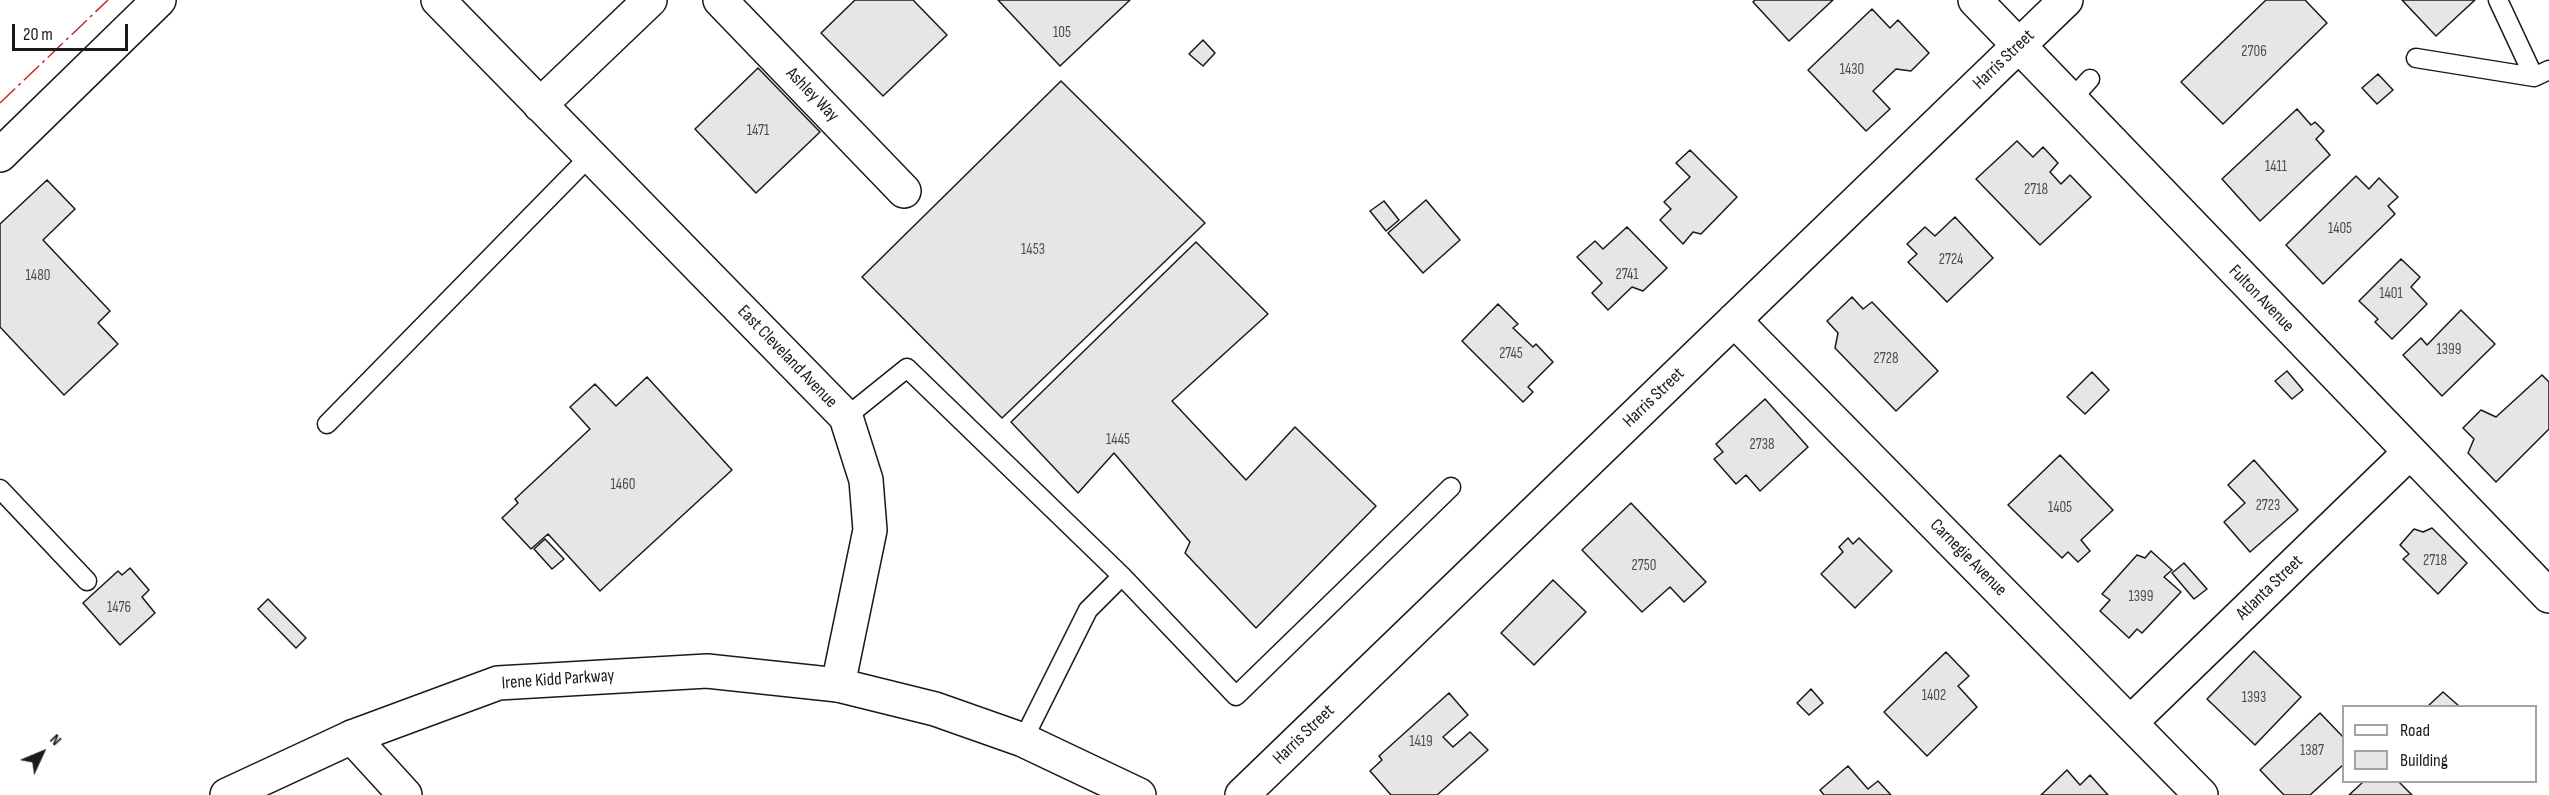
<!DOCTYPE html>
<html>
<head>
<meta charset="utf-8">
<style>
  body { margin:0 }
  #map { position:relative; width:2549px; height:795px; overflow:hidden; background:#fff; font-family:"Sofia Sans Condensed",sans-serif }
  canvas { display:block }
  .legend { position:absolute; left:2342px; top:705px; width:195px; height:78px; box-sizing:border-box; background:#fff; border:2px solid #a3a3a3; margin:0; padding:8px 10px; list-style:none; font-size:18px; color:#1a1a1a }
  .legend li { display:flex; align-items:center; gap:12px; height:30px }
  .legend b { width:30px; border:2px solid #a3a3a3 }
  .north { position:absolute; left:12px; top:723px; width:60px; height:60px; -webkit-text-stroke:4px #fff; paint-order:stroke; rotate:46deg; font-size:16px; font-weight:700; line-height:24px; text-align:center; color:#1a1a1a }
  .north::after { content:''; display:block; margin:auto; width:21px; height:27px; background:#1a1a1a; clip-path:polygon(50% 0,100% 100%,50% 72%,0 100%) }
  .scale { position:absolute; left:12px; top:24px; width:116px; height:27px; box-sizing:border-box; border:3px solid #1a1a1a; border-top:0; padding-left:8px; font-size:18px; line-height:21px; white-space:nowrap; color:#1a1a1a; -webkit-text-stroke:4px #fff; paint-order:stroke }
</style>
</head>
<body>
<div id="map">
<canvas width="2549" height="795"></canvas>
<ul class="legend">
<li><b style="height:8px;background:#fff"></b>Road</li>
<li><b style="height:16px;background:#e6e6e6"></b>Building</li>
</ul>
<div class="north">N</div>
<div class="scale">20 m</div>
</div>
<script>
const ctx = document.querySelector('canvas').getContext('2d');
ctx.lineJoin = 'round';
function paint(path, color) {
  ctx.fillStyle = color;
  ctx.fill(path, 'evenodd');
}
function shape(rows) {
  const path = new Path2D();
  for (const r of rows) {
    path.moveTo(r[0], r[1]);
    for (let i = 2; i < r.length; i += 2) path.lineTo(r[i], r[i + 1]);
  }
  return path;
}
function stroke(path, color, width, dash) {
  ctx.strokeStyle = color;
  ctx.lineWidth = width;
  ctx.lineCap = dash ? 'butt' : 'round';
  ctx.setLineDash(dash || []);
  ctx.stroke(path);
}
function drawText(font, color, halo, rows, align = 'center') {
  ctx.font = font + ' "Sofia Sans Condensed",sans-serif';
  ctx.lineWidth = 4.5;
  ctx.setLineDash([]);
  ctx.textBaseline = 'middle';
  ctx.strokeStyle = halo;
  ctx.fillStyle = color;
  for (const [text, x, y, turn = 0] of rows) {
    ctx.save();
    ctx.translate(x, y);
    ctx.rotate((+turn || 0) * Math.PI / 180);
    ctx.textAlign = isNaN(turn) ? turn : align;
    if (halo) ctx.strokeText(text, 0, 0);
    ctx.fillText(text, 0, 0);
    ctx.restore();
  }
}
const building = shape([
  [855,0,913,0,947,35,883,96,821,33,855,0],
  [998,0,1130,0,1060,66,998,0],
  [1755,0,1833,0,1789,41,1753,2,1755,0],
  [2266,0,2305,0,2327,23,2223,124,2181,82,2266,0],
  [2402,0,2475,0,2436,36,2402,0],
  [1872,9,1890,28,1898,20,1929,53,1911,71,1896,69,1873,91,1890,109,1866,131,1808,70,1872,9],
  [1203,40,1215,53,1203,66,1189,54,1203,40],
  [758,68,820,132,756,193,695,129,758,68],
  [2378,74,2393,90,2377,104,2362,88,2378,74],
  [1061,81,1205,223,1002,418,862,277,1061,81],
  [2297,109,2311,125,2315,122,2324,131,2316,139,2330,155,2260,221,2222,179,2297,109],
  [2017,141,2033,157,2043,147,2058,163,2050,172,2061,184,2070,175,2091,197,2040,245,1976,179,2017,141],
  [1690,150,1737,197,1701,234,1693,232,1683,244,1660,220,1671,209,1664,202,1690,177,1676,163,1690,150],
  [2356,176,2369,189,2379,178,2398,197,2388,206,2395,214,2323,284,2286,245,2356,176],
  [47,180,75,209,43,240,110,311,98,323,118,344,64,395,0,327,0,224,47,180],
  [1426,200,1460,240,1423,273,1388,233,1426,200],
  [1384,201,1399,220,1386,231,1370,211,1384,201],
  [1955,217,1993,258,1947,302,1908,262,1917,254,1907,244,1925,227,1935,236,1955,217],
  [1627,227,1667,268,1643,291,1632,287,1608,310,1592,293,1602,283,1577,257,1595,241,1603,249,1627,227],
  [1196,242,1268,314,1172,401,1246,480,1295,427,1376,506,1256,628,1185,553,1190,542,1114,453,1078,493,1011,422,1196,242],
  [2401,259,2420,277,2411,287,2427,304,2392,339,2375,322,2378,319,2359,301,2401,259],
  [1852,297,1863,309,1872,302,1938,371,1896,411,1835,348,1838,333,1827,321,1852,297],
  [1498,304,1518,324,1513,328,1533,347,1536,344,1553,362,1528,387,1533,392,1523,402,1462,341,1498,304],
  [2461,310,2495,344,2442,396,2403,355,2421,338,2427,345,2461,310],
  [2287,371,2303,390,2292,399,2275,381,2287,371],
  [2092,372,2109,390,2085,414,2067,397,2092,372],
  [2542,375,2549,382,2549,429,2496,482,2468,453,2474,439,2463,428,2481,410,2496,417,2542,375],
  [647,377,732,470,600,591,548,534,531,549,502,518,518,503,515,499,590,429,570,407,595,384,616,406,647,377],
  [1765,399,1808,447,1760,491,1746,475,1736,484,1714,459,1723,452,1716,444,1765,399],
  [2060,455,2113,510,2081,540,2090,551,2078,562,2068,552,2062,558,2008,505,2060,455],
  [2254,460,2298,510,2250,552,2224,522,2245,503,2228,485,2254,460],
  [1631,503,1706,582,1684,602,1670,587,1642,612,1582,550,1631,503],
  [2432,528,2467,563,2438,594,2403,559,2409,554,2400,545,2414,529,2423,532,2432,528],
  [1848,538,1853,544,1859,538,1892,571,1855,608,1821,574,1843,552,1839,547,1848,538],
  [545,539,564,559,552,569,534,549,545,539],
  [2151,551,2172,570,2164,577,2181,592,2142,633,2137,629,2129,638,2100,611,2110,600,2102,594,2137,555,2145,558,2151,551],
  [2184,563,2207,589,2194,599,2172,573,2184,563],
  [130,568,149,590,142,597,155,613,120,645,83,603,118,571,122,575,130,568],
  [1553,580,1586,612,1534,665,1501,633,1553,580],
  [268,599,306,638,296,648,258,609,268,599],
  [2254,651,2301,697,2255,745,2207,699,2254,651],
  [1946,652,1969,676,1958,686,1977,707,1927,756,1884,712,1946,652],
  [1811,689,1823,703,1809,715,1797,703,1811,689],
  [2443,692,2459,706,2428,706,2443,692],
  [1449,693,1468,715,1443,737,1453,747,1470,732,1488,750,1437,795,1391,795,1370,771,1382,760,1379,756,1449,693],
  [2320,713,2344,738,2344,764,2310,795,2284,795,2260,770,2320,713],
  [1848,766,1868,789,1878,781,1891,795,1824,795,1820,790,1848,766],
  [2067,770,2080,785,2090,775,2108,795,2041,795,2067,770],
  [2363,782,2399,782,2412,795,2349,795,2363,782]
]);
paint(building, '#e6e6e6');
stroke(building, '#1a1a1a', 1.5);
const lane = shape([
  [2498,0,2534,77],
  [2416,58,2534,77,2549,70],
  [2071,100,2090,79],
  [846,417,907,368,1122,576,1088,610,1023,740],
  [327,424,590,156],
  [0,489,87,581],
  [1122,576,1236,696,1451,487]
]);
const street = shape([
  [438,0,846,417,866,480,870,530,838,685],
  [720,0,904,191],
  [1975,0,2549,596],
  [540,105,650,0],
  [1734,320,2201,795],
  [2130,723,2409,453],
  [352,737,405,795],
  [1242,795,2066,0]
]);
const secondary = shape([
  [0,155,159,0],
  [227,795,352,737,498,683,707,671,838,685,935,709,1023,740,1139,795]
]);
stroke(lane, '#1a1a1a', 21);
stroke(street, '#1a1a1a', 36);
stroke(secondary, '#1a1a1a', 36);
stroke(lane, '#fff', 18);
stroke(street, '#fff', 33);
stroke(secondary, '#fff', 33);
stroke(shape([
  [0,103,108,0]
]), '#c62828', 1.5, [21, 4.5, 3, 4.5]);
drawText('15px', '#4d4d4d', null, [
  ["105",1062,33],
  ["2706",2254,52],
  ["1430",1852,70],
  ["1471",758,131],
  ["1411",2276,167],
  ["2718",2036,190],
  ["1405",2340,229],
  ["1453",1033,250],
  ["2724",1951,260],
  ["2741",1627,275],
  ["1480",38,276],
  ["1401",2391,294],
  ["1399",2449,350],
  ["2745",1511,354],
  ["2728",1886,359],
  ["1445",1118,440],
  ["2738",1762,445],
  ["1460",623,485],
  ["2723",2268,506],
  ["1405",2060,508],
  ["2718",2435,561],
  ["2750",1644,566],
  ["1399",2141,597],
  ["1476",119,608],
  ["1402",1934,696],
  ["1393",2254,698],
  ["1419",1421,742],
  ["1387",2312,751]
]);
drawText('18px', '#1a1a1a', '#fff', [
  ["Harris Street",2004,60,-44],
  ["Ashley Way",812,95,46],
  ["Fulton Avenue",2261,299,46],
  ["East Cleveland Avenue",787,357,46],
  ["Harris Street",1654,398,-44],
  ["Carnegie Avenue",1968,558,45],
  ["Atlanta Street",2270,588,-44],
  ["Irene Kidd Parkway",558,680,-4],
  ["Harris Street",1304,735,-44]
]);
</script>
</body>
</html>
